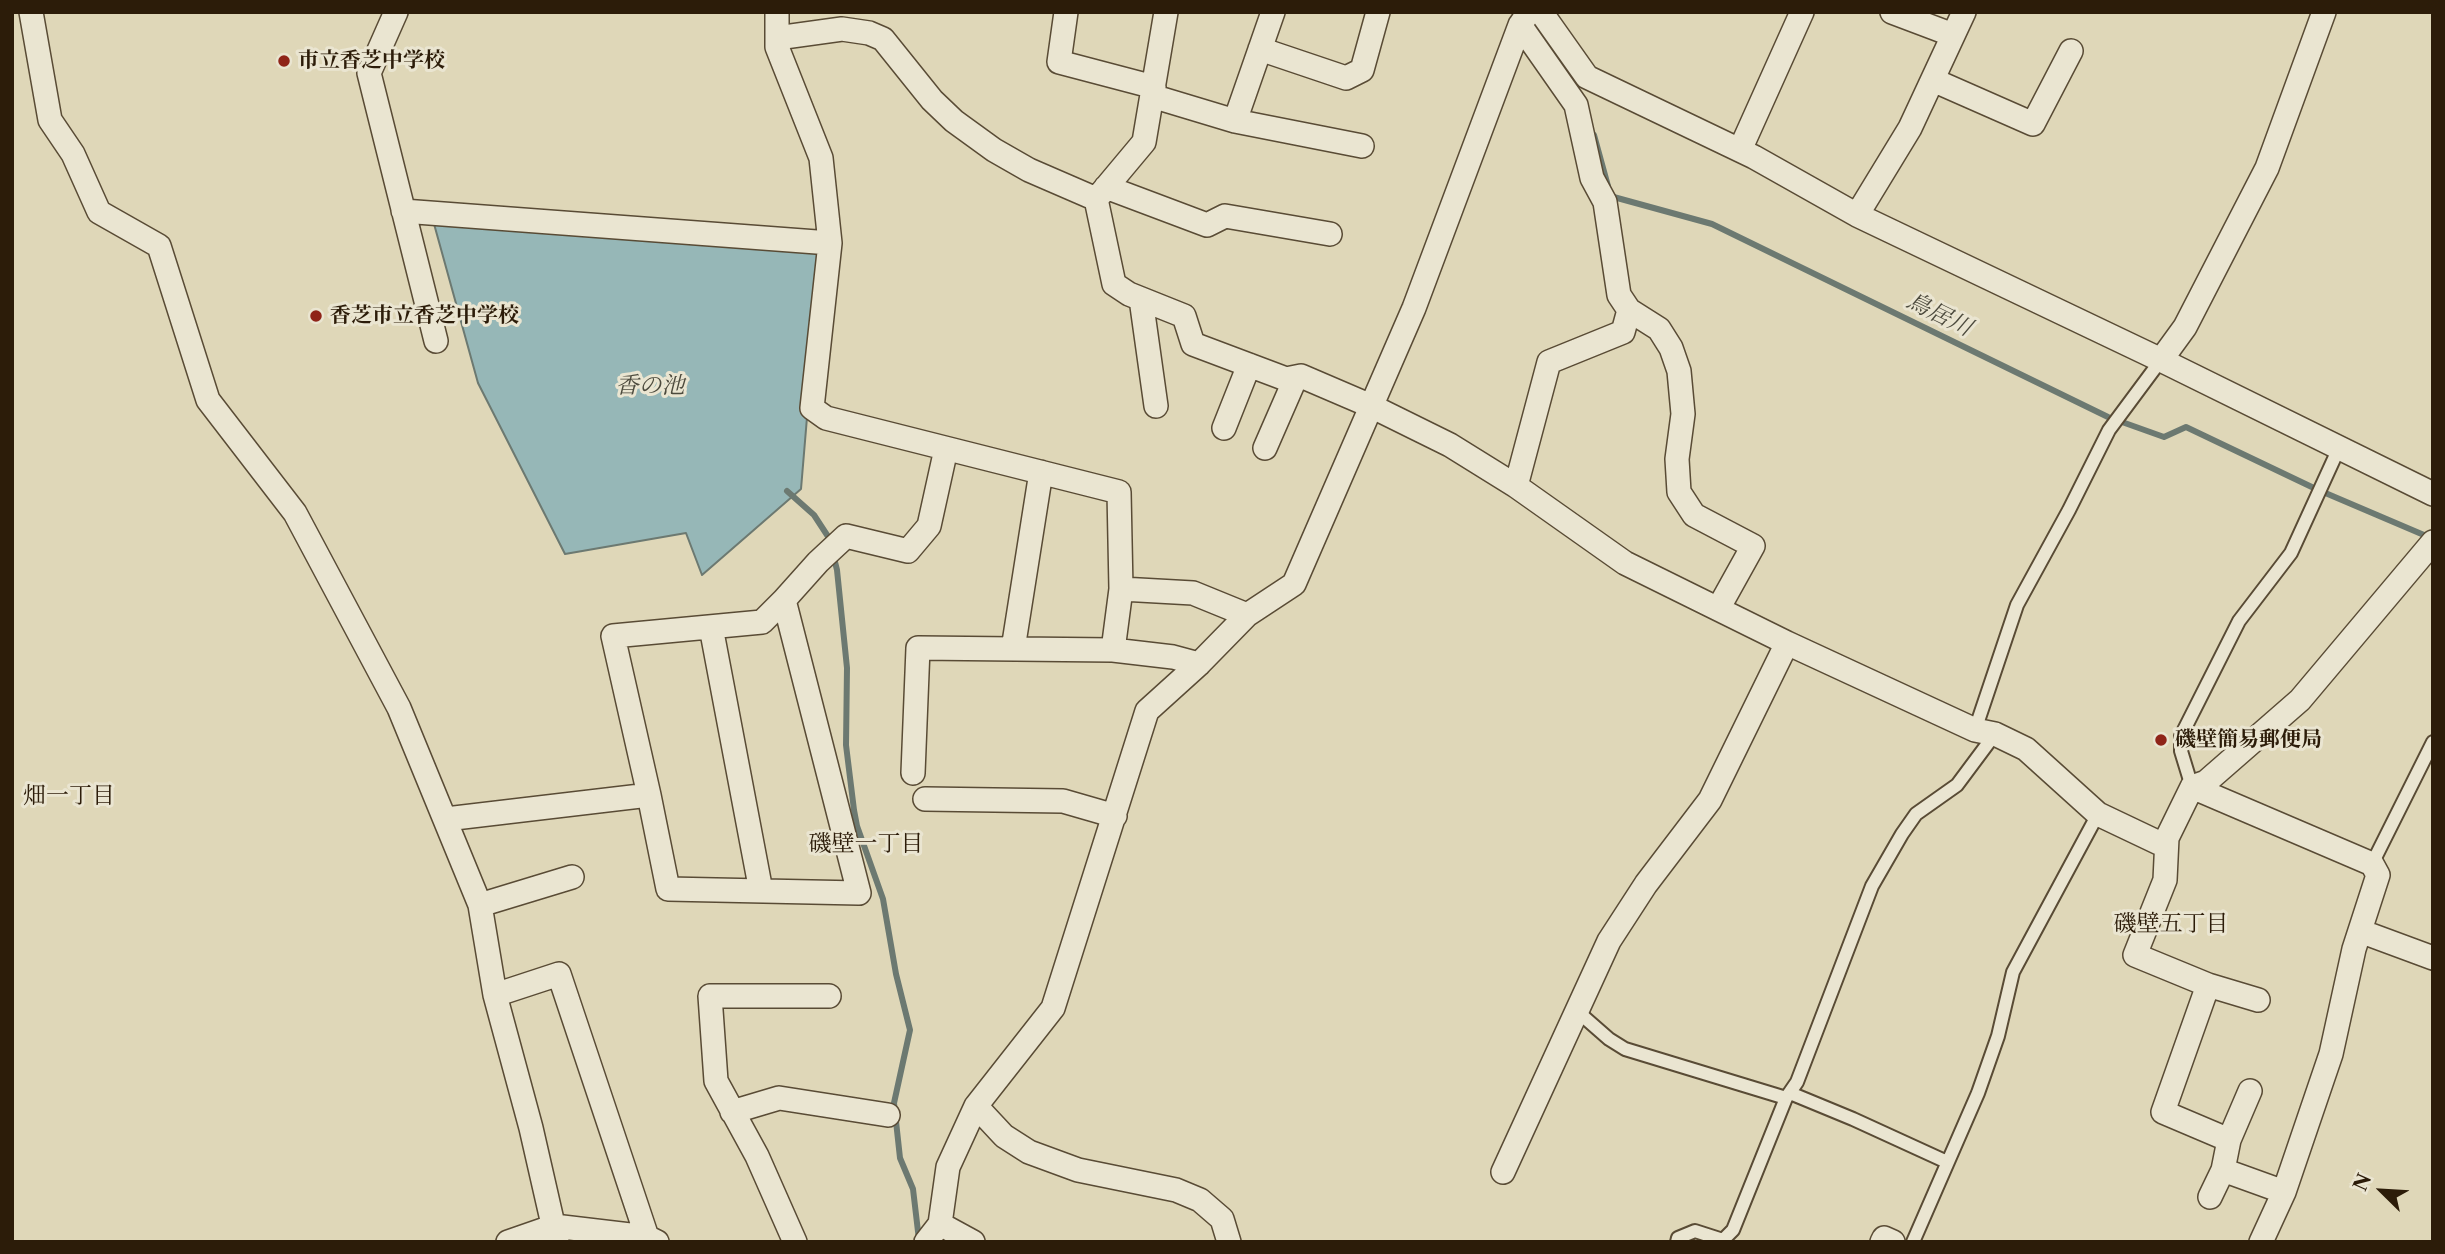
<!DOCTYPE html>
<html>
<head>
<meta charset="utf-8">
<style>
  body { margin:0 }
  #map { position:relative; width:2445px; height:1254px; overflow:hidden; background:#dfd7b8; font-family:"Libre Caslon Text",serif }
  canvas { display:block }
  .frame { position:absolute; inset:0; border:14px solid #2c1c09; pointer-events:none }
  .north { position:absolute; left:2347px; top:1156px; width:70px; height:70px; -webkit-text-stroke:5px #eae5d1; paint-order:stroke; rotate:294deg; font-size:19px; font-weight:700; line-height:28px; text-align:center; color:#2c1c09 }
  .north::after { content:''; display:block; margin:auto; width:24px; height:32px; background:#2c1c09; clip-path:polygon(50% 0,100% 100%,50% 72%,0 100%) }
</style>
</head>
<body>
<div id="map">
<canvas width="2445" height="1254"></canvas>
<div class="frame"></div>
<div class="north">N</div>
</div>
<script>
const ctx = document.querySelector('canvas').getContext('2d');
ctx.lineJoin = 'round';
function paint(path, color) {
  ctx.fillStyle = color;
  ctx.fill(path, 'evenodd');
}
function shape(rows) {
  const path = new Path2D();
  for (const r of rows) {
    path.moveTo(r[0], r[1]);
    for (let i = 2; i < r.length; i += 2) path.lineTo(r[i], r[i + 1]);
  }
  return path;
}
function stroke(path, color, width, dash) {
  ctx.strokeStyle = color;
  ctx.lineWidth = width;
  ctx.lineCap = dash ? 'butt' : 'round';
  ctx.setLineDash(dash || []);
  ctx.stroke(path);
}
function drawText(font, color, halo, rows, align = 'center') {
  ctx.font = font + ' "Libre Caslon Text","Noto Serif JP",serif';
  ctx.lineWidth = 6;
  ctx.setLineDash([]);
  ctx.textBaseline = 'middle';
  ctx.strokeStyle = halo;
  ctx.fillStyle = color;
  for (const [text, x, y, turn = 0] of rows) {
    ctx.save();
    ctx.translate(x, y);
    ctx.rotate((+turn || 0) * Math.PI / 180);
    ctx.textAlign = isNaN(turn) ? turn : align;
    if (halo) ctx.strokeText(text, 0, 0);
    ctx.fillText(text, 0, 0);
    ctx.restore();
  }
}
const water = shape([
  [431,213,821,250,801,489,702,575,686,533,565,554,478,383,431,213]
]);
paint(water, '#96b7b7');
stroke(water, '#6c7971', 2);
stroke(shape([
  [1594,135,1608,186],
  [1610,196,1712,224,2108,417,2164,437,2186,427,2316,489,2431,538],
  [787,491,814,515,829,538,830,544],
  [833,554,837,570,847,668,846,745,854,810,857,826,883,899,896,974,910,1030,894,1103,900,1158,913,1189,919,1240]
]), '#6c7971', 6);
const lane = shape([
  [1975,730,2017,605,2069,510,2109,430,2161,360],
  [2192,787,2181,751,2181,736,2239,621,2291,553,2339,448],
  [2372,864,2433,742],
  [1577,1011,1609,1039,1625,1049,1786,1098],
  [1790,1093,1853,1119,1947,1162],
  [1677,1242,1678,1238,1695,1231,1723,1240,1733,1230,1786,1098,1797,1082,1872,886,1902,834,1916,814,1957,785,1995,734],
  [1913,1242,1978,1093,1998,1036,2013,972,2098,814]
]);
const street = shape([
  [31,12,50,120,73,154,99,212,159,246,208,400,295,513,399,708,480,905,495,995,531,1128,557,1242],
  [396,12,369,73,436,341],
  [777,12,777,47,821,158,830,243,812,408,826,418,1119,492,1121,589,1113,650,1173,657,1199,664],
  [1066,12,1059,62,1154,87],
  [1541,12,1587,77,1754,157,1857,215,2161,360,2433,494],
  [1892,12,1953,35],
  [1520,25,1576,105,1592,178,1605,202,1619,295,1629,310,1659,329,1671,348,1679,371,1683,414,1677,459,1679,492,1694,515,1753,546,1718,609],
  [777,38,842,29,869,33,883,39,932,100,954,121,994,150,1029,170,1096,199,1114,284,1129,294,1184,316,1193,344,1286,379,1301,376,1371,406,1450,445,1516,486,1625,563,1787,643,1975,730,1995,734,2026,749,2098,814,2159,843,2167,838,2192,787,2206,782,2300,700,2433,542],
  [1260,49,1346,78,1362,70,1378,12],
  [1933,80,2033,124,2071,51],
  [1152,96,1235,121,1362,146],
  [1235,121,1273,12],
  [1740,150,1802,12],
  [1106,187,1207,225,1225,216,1330,234],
  [1098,197,1144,142,1166,12],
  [403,211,830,243],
  [1857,215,1910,128,1964,12],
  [1141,299,1156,406],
  [2161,360,2185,327,2267,168,2324,12],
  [1224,428,1249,365],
  [1265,448,1296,377],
  [1516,486,1549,362,1623,332,1629,310],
  [1121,589,1193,593,1247,615],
  [784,600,818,562,846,536,908,551,929,526,946,449],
  [711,627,761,891],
  [1013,649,1041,472],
  [913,773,918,648,1113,650],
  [2192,787,2372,864,2378,875,2354,949,2331,1054,2284,1192,2261,1242],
  [925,799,1063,801,1115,816],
  [446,819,649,795,668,889,859,893,784,600,762,622,613,636,649,795],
  [2167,838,2165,880,2135,955,2208,985,2163,1112,2229,1140,2223,1170,2284,1192],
  [480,905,572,877],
  [2360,931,2433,958],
  [2208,985,2258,1000],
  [495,995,559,974,647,1237],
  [976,1106,1004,1136,1029,1152,1078,1170,1176,1190,1200,1200,1222,1219,1229,1242],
  [732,1112,779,1098,888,1115],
  [2229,1140,2250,1091],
  [1503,1172,1609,941,1646,884,1710,800,1787,643],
  [2210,1197,2223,1170],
  [940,1224,973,1242],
  [508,1242,554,1226,647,1237,657,1242],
  [795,1242,757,1156,716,1081,710,996,829,996],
  [926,1242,940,1224,948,1167,976,1106,1053,1008,1147,711,1199,664,1247,615,1294,584,1414,308,1520,25,1529,12],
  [1882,1242,1884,1238,1893,1242]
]);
stroke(lane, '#594b35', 16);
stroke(street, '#594b35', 26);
stroke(lane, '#eae5d1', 12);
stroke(street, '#eae5d1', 23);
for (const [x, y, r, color] of [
  [284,61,7,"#8f2418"],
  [316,316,7,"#8f2418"],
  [2161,740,7,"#8f2418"]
]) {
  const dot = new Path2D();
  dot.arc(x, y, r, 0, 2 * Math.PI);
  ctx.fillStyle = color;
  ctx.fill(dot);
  stroke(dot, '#eae5d1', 2.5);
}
drawText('bold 21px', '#2c1c09', '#eae5d1', [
  ["市立香芝中学校",298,61],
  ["香芝市立香芝中学校",330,316],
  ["磯壁簡易郵便局",2175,740]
], 'left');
drawText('italic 23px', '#4c4a3d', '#eae5d1', [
  ["鳥居川",1939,315,26],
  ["香の池",650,386]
]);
drawText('23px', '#2c1c09', '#eae5d1', [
  ["畑一丁目",69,796],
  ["磯壁一丁目",866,844],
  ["磯壁五丁目",2171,924]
]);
</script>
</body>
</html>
